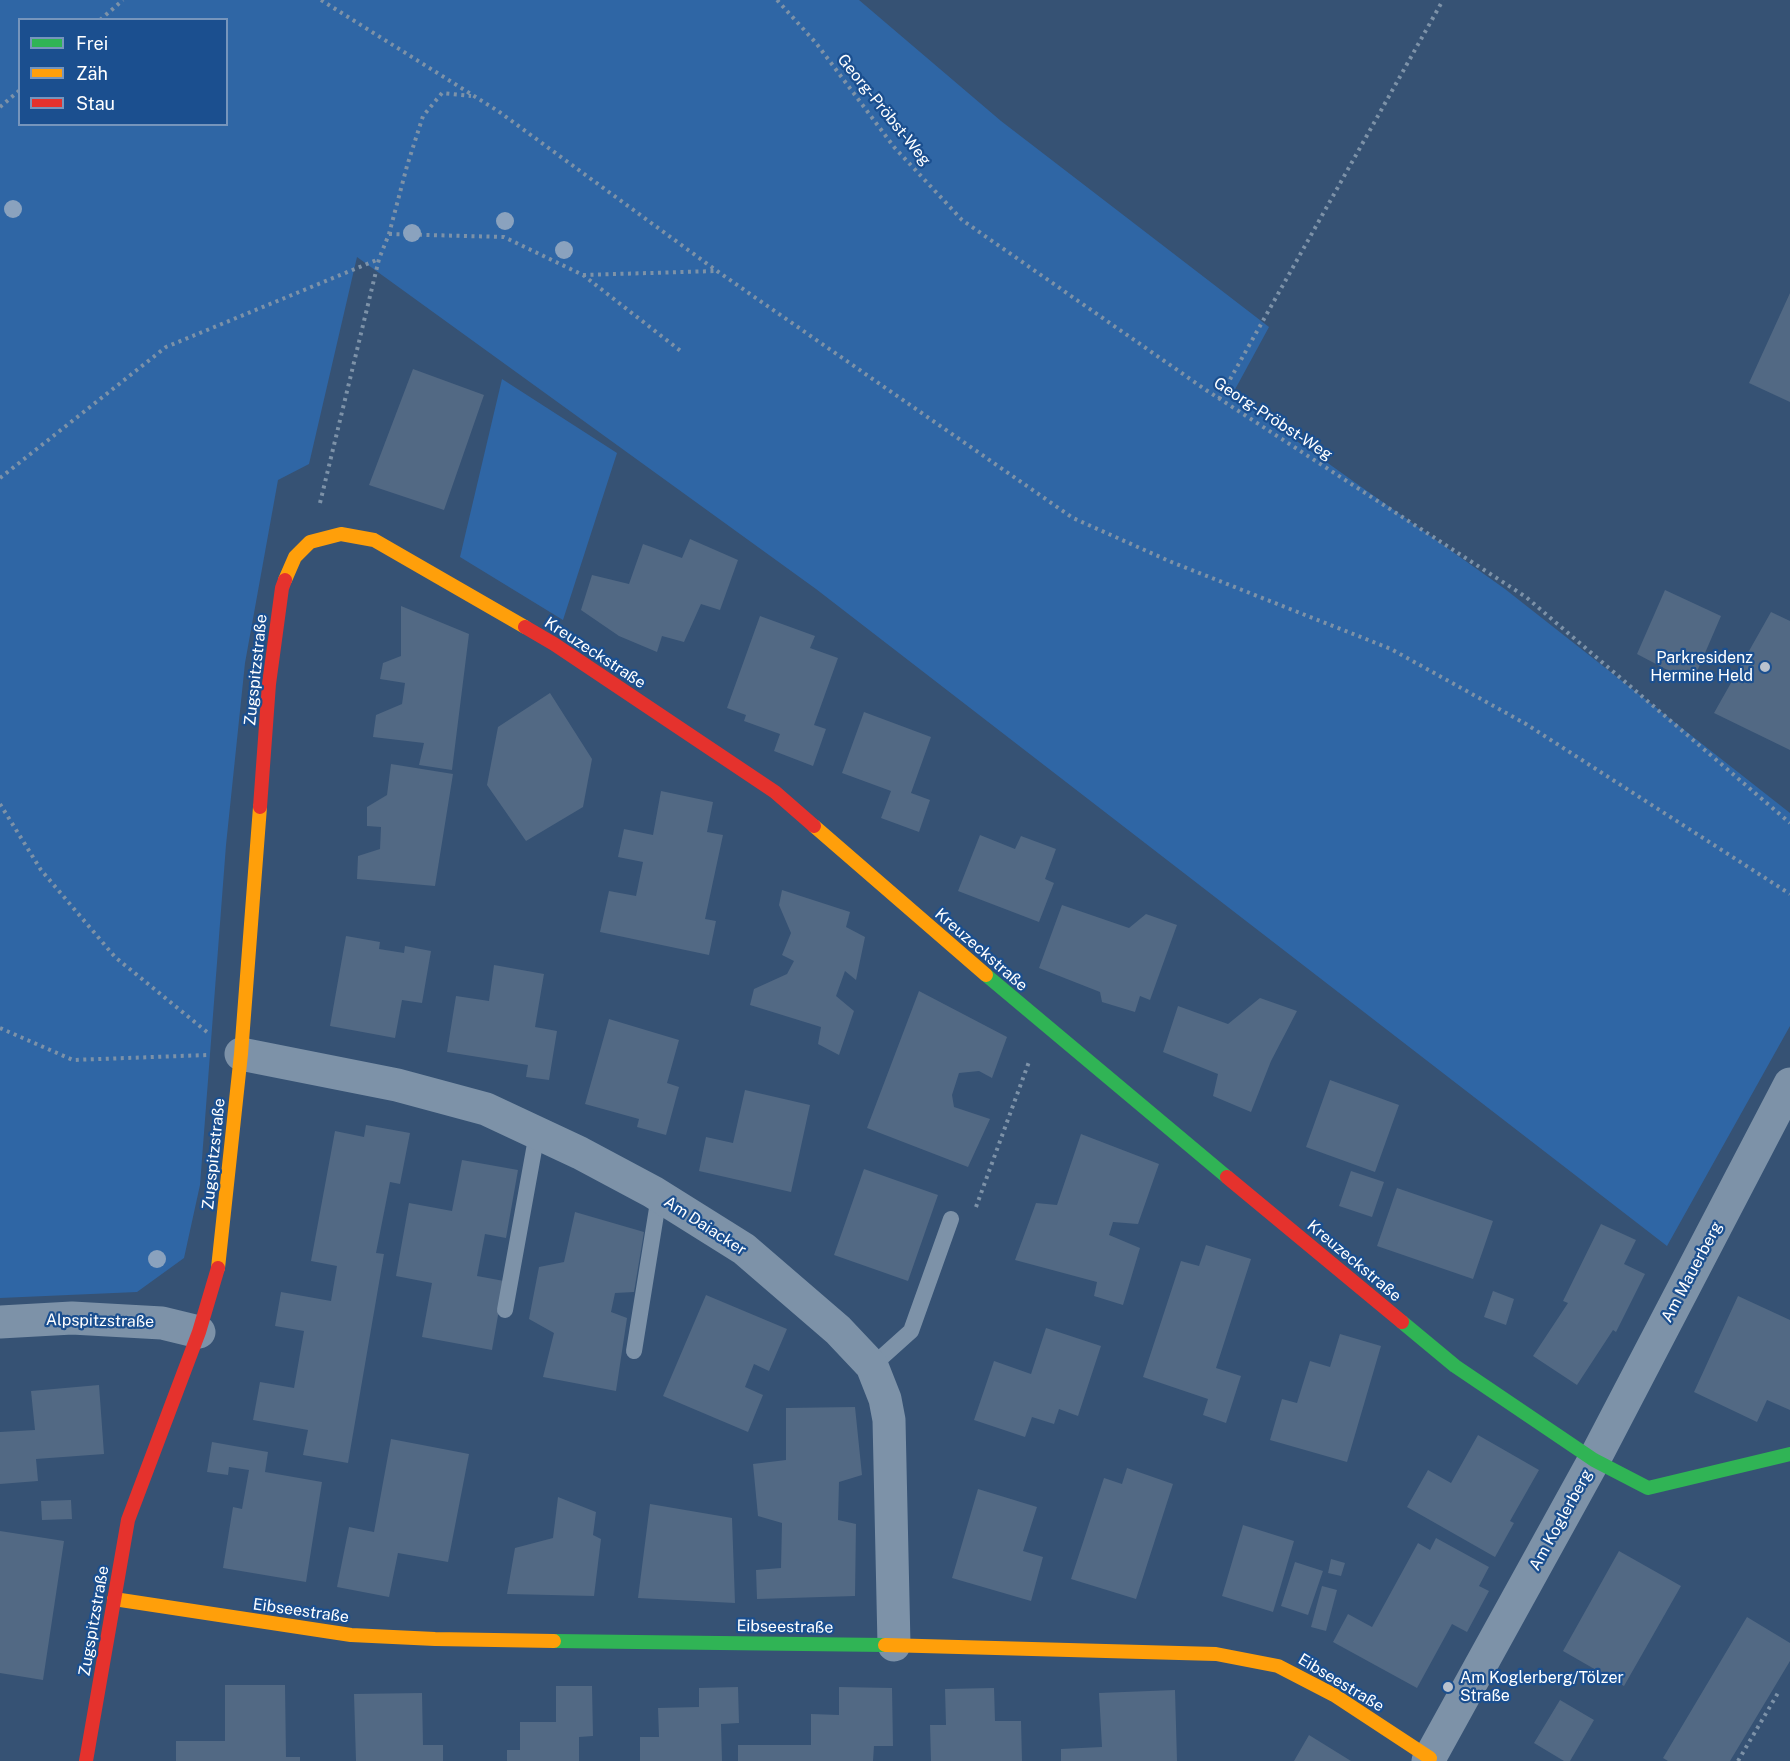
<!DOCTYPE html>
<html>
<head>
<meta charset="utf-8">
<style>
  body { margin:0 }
  #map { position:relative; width:1790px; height:1761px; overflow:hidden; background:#365274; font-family:"Public Sans",sans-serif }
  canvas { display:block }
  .legend { position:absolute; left:18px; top:18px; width:210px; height:108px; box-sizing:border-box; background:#1b4f8f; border:2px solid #7695bc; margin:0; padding:8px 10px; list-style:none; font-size:18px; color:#fff }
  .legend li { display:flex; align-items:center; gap:12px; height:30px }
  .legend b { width:30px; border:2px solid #7695bc }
</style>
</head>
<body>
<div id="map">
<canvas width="1790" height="1761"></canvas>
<ul class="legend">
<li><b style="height:8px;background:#30b455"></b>Frei</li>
<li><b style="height:8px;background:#ff9f0a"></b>Zäh</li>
<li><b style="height:8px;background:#e5322d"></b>Stau</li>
</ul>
</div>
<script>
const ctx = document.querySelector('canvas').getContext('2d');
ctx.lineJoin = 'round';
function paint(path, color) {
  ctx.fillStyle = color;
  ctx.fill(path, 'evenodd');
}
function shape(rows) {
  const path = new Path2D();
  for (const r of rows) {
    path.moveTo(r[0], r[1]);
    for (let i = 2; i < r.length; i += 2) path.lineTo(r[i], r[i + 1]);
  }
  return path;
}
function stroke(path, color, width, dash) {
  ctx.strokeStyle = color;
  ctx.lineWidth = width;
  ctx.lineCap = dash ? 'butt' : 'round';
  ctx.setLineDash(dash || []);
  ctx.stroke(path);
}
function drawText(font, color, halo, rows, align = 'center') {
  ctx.font = font + ' "Public Sans",sans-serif';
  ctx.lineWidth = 4.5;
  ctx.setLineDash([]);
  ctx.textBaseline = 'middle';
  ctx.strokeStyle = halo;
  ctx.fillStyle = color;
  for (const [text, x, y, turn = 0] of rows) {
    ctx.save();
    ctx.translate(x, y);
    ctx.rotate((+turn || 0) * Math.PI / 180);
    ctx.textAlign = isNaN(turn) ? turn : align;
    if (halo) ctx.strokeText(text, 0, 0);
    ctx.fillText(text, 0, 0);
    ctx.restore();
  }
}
paint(shape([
  [0,0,859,0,1001,121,1269,327,1232,395,1505,589,1790,813,1790,1026,1667,1246,816,589,357,257,309,464,278,480,245,663,226,845,200,1185,184,1258,137,1292,0,1298],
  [20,20,226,20,226,124,20,124],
  [502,379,617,453,563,620,460,557]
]), '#2f66a5');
paint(shape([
  [1790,293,1790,402,1749,383],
  [413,369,484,395,444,510,369,485],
  [690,539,738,560,720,610,701,604,684,642,662,636,657,652,619,636,581,610,592,575,629,584,643,544,682,558],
  [1665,590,1721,616,1692,683,1637,654],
  [401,606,469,634,452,770,419,765,424,743,373,737,376,715,402,704,405,683,380,679,383,663,401,656],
  [1771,612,1790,621,1790,750,1714,713],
  [760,616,815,636,810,648,838,658,814,725,826,729,813,766,774,751,780,734,744,721,746,715,727,708],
  [550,693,592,759,583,807,526,841,487,785,498,727],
  [864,712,931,737,911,793,930,800,919,832,881,818,891,791,842,773],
  [391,764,453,774,435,886,357,879,358,856,380,849,381,827,367,826,367,807,387,795],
  [661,791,713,802,707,832,723,835,705,919,716,921,709,955,600,932,609,891,636,896,643,862,618,857,624,829,653,835],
  [980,835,1015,849,1021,836,1056,849,1045,879,1054,883,1039,922,958,891],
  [782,890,850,912,846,927,865,937,856,980,845,971,836,996,854,1011,839,1055,818,1044,821,1027,750,1005,754,989,787,974,794,961,782,955,791,933,779,905],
  [1062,905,1129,928,1146,914,1177,925,1150,1000,1140,996,1135,1012,1102,1002,1100,992,1039,968],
  [346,936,380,942,379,949,404,953,405,946,431,951,422,1003,402,1000,395,1038,330,1026],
  [494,965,544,974,535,1027,557,1031,549,1080,526,1077,528,1065,447,1052,456,996,489,1001],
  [919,991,1007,1037,992,1078,979,1071,959,1073,952,1095,954,1107,990,1119,968,1167,867,1128],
  [1260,998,1297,1011,1271,1061,1251,1112,1213,1096,1218,1074,1163,1052,1178,1006,1228,1024],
  [609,1019,679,1040,667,1083,679,1087,666,1135,637,1127,639,1119,585,1104],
  [1330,1080,1399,1105,1375,1172,1306,1147],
  [745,1090,810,1105,791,1192,699,1171,706,1137,733,1143],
  [366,1125,410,1133,400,1184,390,1182,376,1253,384,1254,348,1463,303,1455,308,1430,253,1420,260,1382,294,1388,304,1331,275,1326,281,1292,331,1301,337,1266,311,1261,335,1131,364,1137],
  [1081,1134,1159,1164,1138,1224,1113,1222,1109,1235,1140,1248,1123,1305,1094,1296,1097,1282,1015,1260,1036,1203,1057,1205],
  [462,1160,518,1170,506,1238,485,1234,477,1276,504,1281,492,1350,422,1337,432,1283,396,1276,409,1203,452,1211],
  [864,1169,938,1195,908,1281,834,1255],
  [1351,1171,1384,1182,1372,1217,1339,1206],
  [1397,1188,1493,1221,1473,1279,1377,1246],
  [575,1212,644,1232,634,1292,615,1293,611,1312,627,1318,616,1391,543,1377,554,1333,529,1319,539,1267,564,1262],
  [1601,1224,1636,1240,1624,1264,1645,1274,1616,1332,1613,1330,1577,1385,1533,1356,1568,1303,1563,1301],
  [1206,1245,1251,1259,1216,1368,1241,1376,1226,1423,1203,1415,1208,1399,1143,1377,1181,1261,1199,1266],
  [1493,1291,1514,1299,1506,1325,1484,1317],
  [706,1295,787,1329,769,1371,754,1364,745,1387,763,1395,748,1432,663,1396],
  [1738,1296,1790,1320,1790,1410,1767,1400,1757,1422,1694,1392],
  [1046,1328,1101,1346,1078,1416,1059,1409,1054,1424,1032,1417,1025,1437,974,1420,994,1361,1031,1374],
  [1340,1334,1381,1346,1347,1462,1270,1440,1282,1399,1297,1403,1310,1361,1330,1367],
  [99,1385,104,1454,36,1459,38,1481,0,1484,0,1432,35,1430,31,1391],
  [855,1407,862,1475,839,1482,838,1520,856,1524,855,1596,757,1599,756,1570,781,1568,782,1523,758,1516,753,1464,786,1460,786,1408],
  [1478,1435,1539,1470,1510,1521,1514,1523,1495,1557,1407,1507,1428,1470,1451,1483],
  [391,1439,469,1454,448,1562,398,1553,389,1597,337,1587,349,1527,374,1532],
  [212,1442,268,1452,265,1472,322,1482,306,1582,223,1568,233,1507,242,1509,249,1470,229,1467,228,1475,207,1472],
  [1127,1468,1173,1484,1136,1599,1071,1579,1104,1478,1122,1484],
  [978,1489,1037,1507,1023,1551,1043,1557,1031,1601,952,1578],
  [558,1497,596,1512,593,1535,601,1539,594,1596,507,1594,515,1548,553,1538],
  [71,1500,72,1519,42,1520,41,1501],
  [650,1504,732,1518,735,1603,638,1598],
  [1243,1525,1294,1541,1273,1612,1222,1596],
  [0,1531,64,1541,43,1680,0,1673],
  [1436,1538,1489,1567,1479,1586,1489,1591,1467,1632,1452,1624,1417,1688,1333,1642,1348,1614,1372,1627,1418,1543,1430,1550],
  [1619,1551,1681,1586,1624,1686,1563,1651],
  [1331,1559,1345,1563,1341,1576,1328,1573],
  [1295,1562,1323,1571,1308,1615,1281,1606],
  [1322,1586,1337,1590,1326,1631,1311,1627],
  [1747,1617,1790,1643,1790,1661,1730,1761,1668,1761,1663,1758],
  [225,1685,285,1685,286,1757,300,1757,300,1761,176,1761,176,1741,225,1741],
  [556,1686,592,1686,593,1736,579,1737,579,1761,507,1761,507,1750,520,1750,520,1722,556,1722],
  [738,1687,739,1723,721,1724,722,1761,640,1761,640,1737,659,1737,658,1708,699,1707,699,1688],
  [839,1687,892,1688,893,1746,874,1746,873,1761,738,1761,738,1745,811,1745,811,1714,839,1715],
  [994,1688,995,1721,1021,1721,1022,1761,931,1761,930,1725,946,1725,945,1689],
  [1175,1690,1177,1761,1061,1761,1061,1749,1102,1747,1099,1693],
  [422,1693,423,1745,443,1745,443,1761,356,1761,354,1694],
  [1560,1700,1594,1720,1570,1761,1564,1761,1534,1743],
  [1309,1735,1351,1761,1294,1761]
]), '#526984');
stroke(shape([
  [321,0,498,111,717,271,1073,518,1169,561,1391,649,1526,724,1790,894],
  [777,0,816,43,894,147,962,220,1206,390,1526,597,1790,823],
  [100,20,123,0],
  [0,107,20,90],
  [389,234,504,237,583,275,682,352],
  [583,275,716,271],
  [1219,399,1443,0],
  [0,478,166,347,379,259],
  [320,503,379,259,389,234,407,166,423,116,442,93,471,96],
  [0,804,41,870,115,957,207,1032],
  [0,1028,73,1060,207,1055],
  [976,1207,1030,1059],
  [1738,1761,1778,1693]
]), '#7d92a8', 4, [3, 4.5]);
stroke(shape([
  [505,1310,537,1133],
  [634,1351,659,1196],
  [872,1366,911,1331,951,1219]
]), '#7d92a8', 16);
stroke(shape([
  [241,1054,397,1085,486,1109,580,1153,653,1192,744,1249,838,1330,872,1366,885,1399,889,1420,894,1645],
  [0,1322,72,1318,162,1323,199,1332],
  [1428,1761,1594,1460,1790,1084]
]), '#7d92a8', 33);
stroke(shape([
  [986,975,1227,1177],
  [1402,1322,1455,1366,1594,1460,1648,1488,1790,1454],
  [554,1641,885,1645]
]), '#30b455', 14);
stroke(shape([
  [285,580,295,557,310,542,341,534,374,540,525,627],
  [814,826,986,975],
  [218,1268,241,1054,260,807],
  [114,1599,351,1635,435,1639,554,1641],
  [885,1645,1216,1654,1278,1666,1334,1695,1430,1758]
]), '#ff9f0a', 14);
stroke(shape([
  [525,627,554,644,775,792,814,826],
  [260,807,269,684,282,588,285,580],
  [1227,1177,1402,1322],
  [86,1761,128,1520,199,1332,218,1268]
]), '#e5322d', 14);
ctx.fillStyle = '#8aa2be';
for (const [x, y] of [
  [13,209],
  [505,221],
  [412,233],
  [564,250],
  [157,1259]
]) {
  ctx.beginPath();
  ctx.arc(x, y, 9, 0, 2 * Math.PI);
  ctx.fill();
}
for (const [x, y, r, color] of [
  [1765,667,6,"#b9c2ce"],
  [1448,1687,6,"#b9c2ce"]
]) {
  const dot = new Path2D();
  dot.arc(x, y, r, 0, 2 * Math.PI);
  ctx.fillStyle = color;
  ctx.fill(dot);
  stroke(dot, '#1b4f8f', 2);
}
drawText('16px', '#fff', '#1b4f8f', [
  ["Georg-Pröbst-Weg",884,110,51],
  ["Georg-Pröbst-Weg",1273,419,33],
  ["Kreuzeckstraße",595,653,33],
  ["Zugspitzstraße",256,670,-84],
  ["Kreuzeckstraße",981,950,41],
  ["Zugspitzstraße",214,1154,-84],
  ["Am Daiacker",705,1226,33],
  ["Kreuzeckstraße",1354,1261,40],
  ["Am Mauerberg",1692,1272,-62],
  ["Alpspitzstraße",100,1321,1],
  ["Am Koglerberg",1561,1520,-61],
  ["Eibseestraße",301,1611,8],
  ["Zugspitzstraße",94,1621,-80],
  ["Eibseestraße",785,1627,1],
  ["Eibseestraße",1341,1683,31]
]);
drawText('16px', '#fff', '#1b4f8f', [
  ["Parkresidenz",1753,658],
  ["Hermine Held",1753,676],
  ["Am Koglerberg/Tölzer",1460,1678,"left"],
  ["Straße",1460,1696,"left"]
], 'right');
</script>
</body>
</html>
